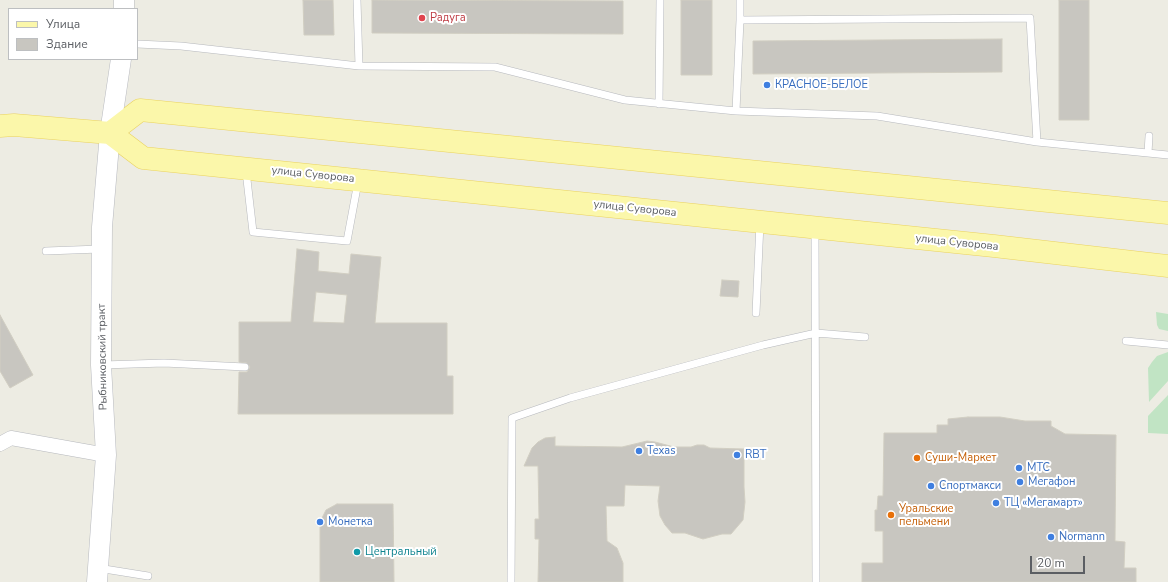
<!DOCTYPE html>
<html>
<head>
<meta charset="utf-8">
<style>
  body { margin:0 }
  #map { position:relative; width:1168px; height:582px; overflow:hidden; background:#edece3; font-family:"Nunito Sans",sans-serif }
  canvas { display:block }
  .legend { position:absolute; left:8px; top:8px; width:130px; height:52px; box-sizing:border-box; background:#fff; border:1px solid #bdbfc1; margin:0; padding:5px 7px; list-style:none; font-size:12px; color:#5b5e63 }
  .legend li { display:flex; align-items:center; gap:8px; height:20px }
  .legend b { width:20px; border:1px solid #bdbfc1 }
  .scale { position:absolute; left:1030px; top:556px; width:55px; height:18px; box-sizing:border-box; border:2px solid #5b5e63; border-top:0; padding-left:5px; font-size:12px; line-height:14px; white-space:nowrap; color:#5b5e63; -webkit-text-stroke:3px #fff; paint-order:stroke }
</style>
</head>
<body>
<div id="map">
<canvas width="1168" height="582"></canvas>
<ul class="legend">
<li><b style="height:5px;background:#fbf7aa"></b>Улица</li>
<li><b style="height:11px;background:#c8c6c0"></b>Здание</li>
</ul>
<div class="scale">20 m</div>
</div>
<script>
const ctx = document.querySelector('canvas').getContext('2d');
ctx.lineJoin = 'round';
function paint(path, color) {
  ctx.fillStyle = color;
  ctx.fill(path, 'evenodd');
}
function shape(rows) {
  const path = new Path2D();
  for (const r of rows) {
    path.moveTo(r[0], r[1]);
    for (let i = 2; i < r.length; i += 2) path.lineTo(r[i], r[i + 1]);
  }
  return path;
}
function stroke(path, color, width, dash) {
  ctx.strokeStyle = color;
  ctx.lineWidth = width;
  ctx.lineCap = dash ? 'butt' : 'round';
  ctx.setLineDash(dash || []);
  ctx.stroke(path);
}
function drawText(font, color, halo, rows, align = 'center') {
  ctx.font = font + ' "Nunito Sans",sans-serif';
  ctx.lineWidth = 4;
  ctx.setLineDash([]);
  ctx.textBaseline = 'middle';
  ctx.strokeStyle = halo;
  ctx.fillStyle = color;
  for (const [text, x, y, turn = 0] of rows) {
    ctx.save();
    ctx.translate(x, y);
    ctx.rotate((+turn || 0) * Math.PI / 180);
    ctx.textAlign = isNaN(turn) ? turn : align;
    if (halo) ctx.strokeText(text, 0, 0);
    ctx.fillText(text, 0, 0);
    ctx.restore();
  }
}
paint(shape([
  [1156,312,1168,314,1168,331,1159,329,1157,325],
  [1168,352,1168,381,1149,402,1148,368,1152,362,1157,356],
  [1168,395,1168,434,1148,433,1148,416]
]), '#c1e4c4');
const building = shape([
  [303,0,333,0,334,35,304,35,303,0],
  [372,0,623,1,623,34,372,33,372,0],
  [681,0,712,0,712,75,681,75,681,0],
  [1059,0,1089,0,1089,120,1059,120,1059,0],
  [1002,39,1002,72,753,74,753,41,1002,39],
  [297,249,319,252,318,271,349,274,351,254,381,257,375,323,447,323,447,376,453,376,453,414,238,414,239,372,247,372,250,367,247,363,239,362,239,322,291,322,297,249],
  [316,292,347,295,344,323,313,322,316,292],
  [722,280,739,281,738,297,720,296,722,280],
  [0,315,33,375,10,388,0,371,0,315],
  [968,417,1000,417,1025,421,1051,421,1051,426,1065,434,1116,435,1115,541,1125,542,1124,568,1136,568,1136,582,862,582,862,563,883,563,883,531,875,531,875,510,877,510,878,496,883,496,884,433,937,433,937,425,948,425,948,419,968,417],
  [555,437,555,446,622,447,647,441,655,442,674,447,691,447,697,445,704,445,710,448,744,449,744,487,745,502,743,520,731,534,722,534,703,539,685,533,672,533,665,525,660,516,658,501,660,486,625,485,624,506,606,506,607,541,617,548,623,563,623,582,538,582,539,539,535,539,535,519,539,519,538,466,524,466,532,448,538,442,545,438,555,437],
  [337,504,393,504,394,582,320,582,320,522,326,510,337,504]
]);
paint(building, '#c8c6c0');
stroke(building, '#d1cec2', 1);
const lane = shape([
  [357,0,359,66],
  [740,20,740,0],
  [137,44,181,46,359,66,495,67,625,100,736,111,877,116,1037,142,1168,155],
  [659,104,660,0],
  [736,111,740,20,1030,18,1037,142],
  [1148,153,1149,136],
  [246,171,253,232,347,241,358,182],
  [815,230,816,582],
  [46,251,100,249],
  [756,313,760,223],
  [1126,341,1168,345],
  [103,365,164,363,245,367],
  [98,568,148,576],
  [511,582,512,418,570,398,763,345,816,333,865,337]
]);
const street = shape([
  [0,444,11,438,106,455]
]);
const secondary = shape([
  [124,9,124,0],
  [97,582,106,455,101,365,102,227,110,133,121,59]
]);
const primary = shape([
  [0,126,14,125,110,133,143,158,994,246,1168,266],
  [110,133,140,110,1168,213]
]);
stroke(lane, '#b6b8bd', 8);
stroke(street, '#b6b8bd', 15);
stroke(secondary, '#b7b9bf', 21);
stroke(primary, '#ead25f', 23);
stroke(lane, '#fff', 7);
stroke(street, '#fff', 14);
stroke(secondary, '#fff', 20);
stroke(primary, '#fbf7aa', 22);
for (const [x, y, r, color] of [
  [422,18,4,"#e0444e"],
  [767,85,4,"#3f7fe0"],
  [639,451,4,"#3f7fe0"],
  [737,455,4,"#3f7fe0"],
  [917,458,4,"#e8710a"],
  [1019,468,4,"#3f7fe0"],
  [1020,482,4,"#3f7fe0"],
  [931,486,4,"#3f7fe0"],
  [996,503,4,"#3f7fe0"],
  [891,515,4,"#e8710a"],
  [320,522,4,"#3f7fe0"],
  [1051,537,4,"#3f7fe0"],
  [357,552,4,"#0f9aa8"]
]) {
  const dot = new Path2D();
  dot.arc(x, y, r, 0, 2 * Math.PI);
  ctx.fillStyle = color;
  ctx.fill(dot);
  stroke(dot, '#fff', 1.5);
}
drawText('11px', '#be3a42', '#fff', [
  ["Радуга",430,18]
], 'left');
drawText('11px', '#366cbe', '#fff', [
  ["КРАСНОЕ-БЕЛОЕ",775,85],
  ["Texas",647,451],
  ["RBT",745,455],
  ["МТС",1027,468],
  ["Мегафон",1028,482],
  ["Спортмакси",939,486],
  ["ТЦ «Мегамарт»",1004,503],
  ["Монетка",328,522],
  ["Normann",1059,537]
], 'left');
drawText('11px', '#5b5e63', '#fff', [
  ["улица Суворова",313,175,6],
  ["улица Суворова",635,209,6],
  ["улица Суворова",957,243,6],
  ["Рыбниковский тракт",103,357,-91]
]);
drawText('11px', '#c56008', '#fff', [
  ["Суши-Маркет",925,458],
  ["Уральские",899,509],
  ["пельмени",899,522]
], 'left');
drawText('11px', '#0d838f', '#fff', [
  ["Центральный",365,552]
], 'left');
</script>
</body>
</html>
